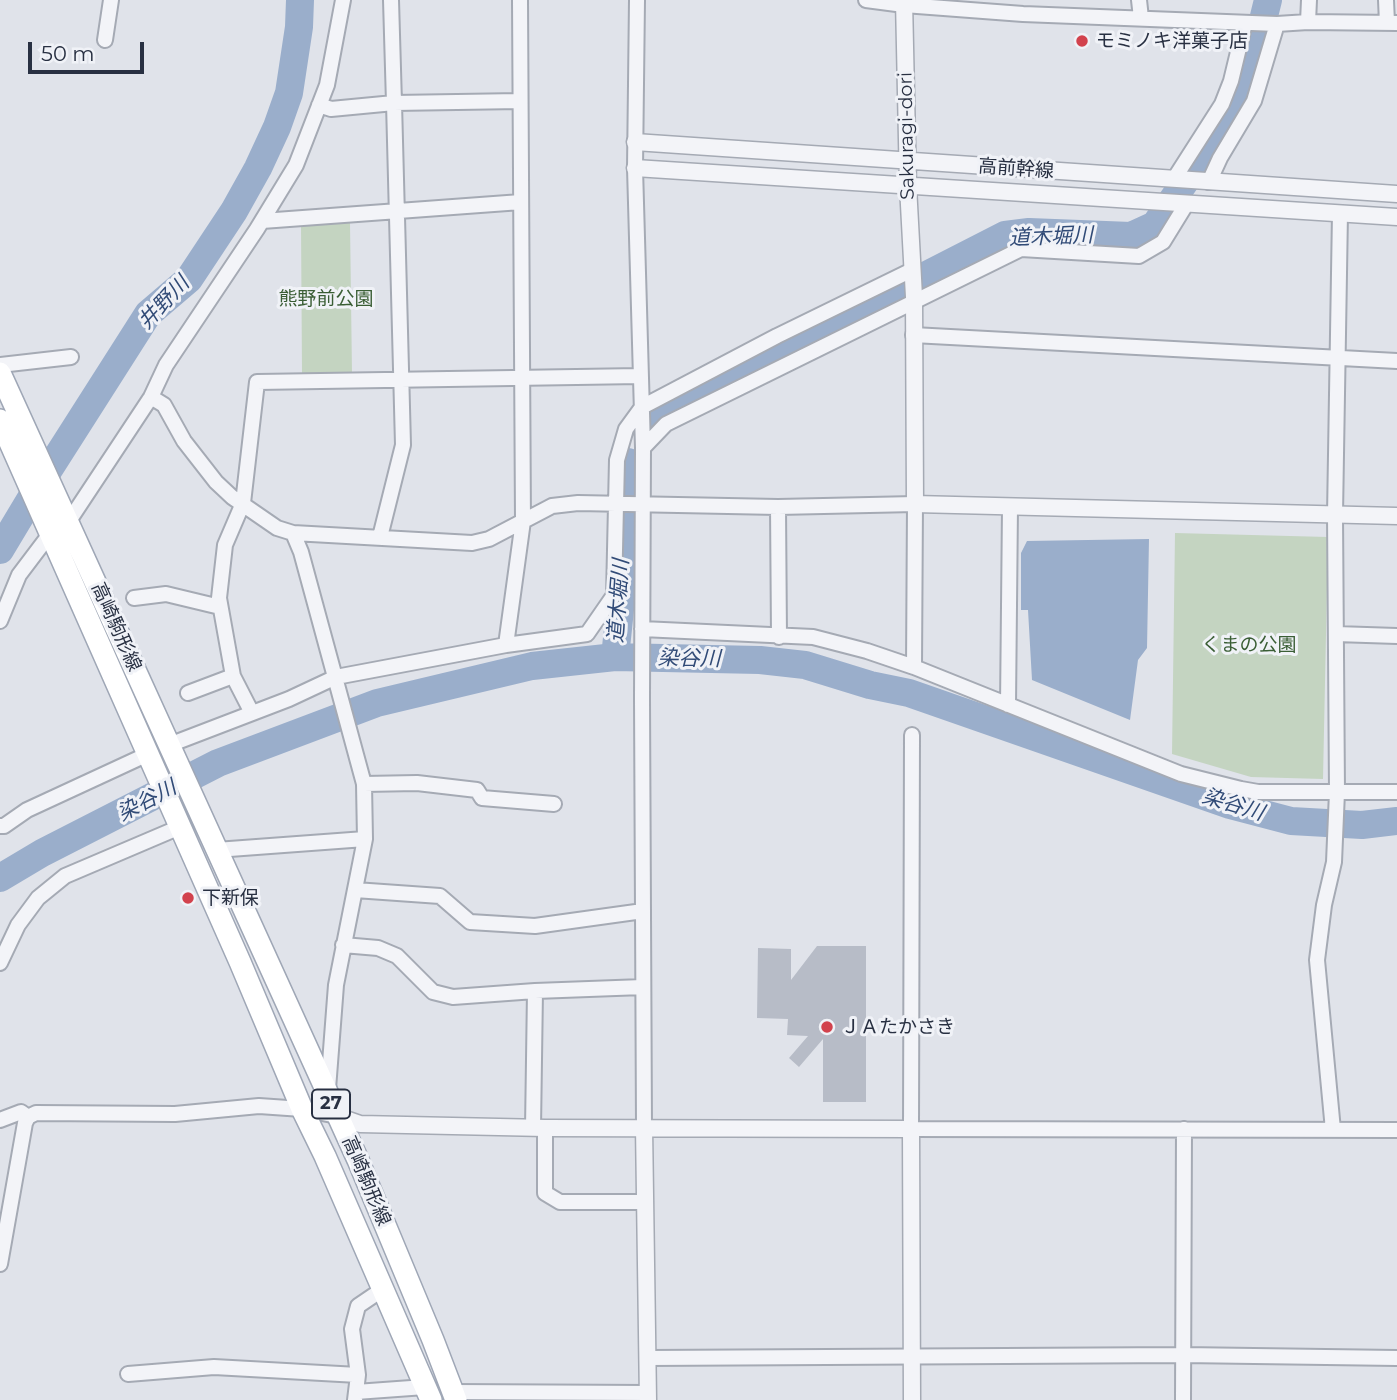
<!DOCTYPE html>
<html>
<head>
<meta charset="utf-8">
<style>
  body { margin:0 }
  #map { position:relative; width:1397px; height:1400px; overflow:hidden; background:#e0e3ea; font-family:Montserrat,sans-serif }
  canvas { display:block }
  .scale { position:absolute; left:28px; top:42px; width:116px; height:32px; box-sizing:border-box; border:4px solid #283042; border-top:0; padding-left:9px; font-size:21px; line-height:24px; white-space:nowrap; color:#283042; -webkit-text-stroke:5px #f0f2f7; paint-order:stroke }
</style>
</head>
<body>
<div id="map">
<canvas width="1397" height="1400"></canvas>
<div class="scale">50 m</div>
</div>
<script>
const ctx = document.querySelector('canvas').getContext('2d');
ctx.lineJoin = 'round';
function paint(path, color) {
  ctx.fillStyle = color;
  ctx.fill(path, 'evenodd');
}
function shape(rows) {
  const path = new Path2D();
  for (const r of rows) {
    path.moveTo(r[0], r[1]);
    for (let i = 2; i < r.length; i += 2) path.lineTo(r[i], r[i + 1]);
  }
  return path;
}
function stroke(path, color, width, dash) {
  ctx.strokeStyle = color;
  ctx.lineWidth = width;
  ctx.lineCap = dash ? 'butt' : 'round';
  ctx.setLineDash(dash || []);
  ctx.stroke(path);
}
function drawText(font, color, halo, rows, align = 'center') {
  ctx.font = font + ' Montserrat,"Noto Sans JP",sans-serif';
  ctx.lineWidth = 6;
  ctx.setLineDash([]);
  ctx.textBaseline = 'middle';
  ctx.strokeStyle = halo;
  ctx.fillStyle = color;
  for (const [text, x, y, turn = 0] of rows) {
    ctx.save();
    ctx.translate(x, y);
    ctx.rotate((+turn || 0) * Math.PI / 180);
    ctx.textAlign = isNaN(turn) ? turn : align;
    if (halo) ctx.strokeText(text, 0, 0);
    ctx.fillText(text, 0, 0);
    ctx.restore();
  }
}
paint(shape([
  [301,223,350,223,352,374,302,374],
  [1175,533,1328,537,1323,779,1251,777,1172,754]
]), '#c4d4c1');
paint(shape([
  [1149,539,1147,648,1138,660,1130,720,1032,680,1028,610,1021,610,1021,553,1027,541]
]), '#9aaecb');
stroke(shape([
  [651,420,657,413,1005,235,1029,232,1131,236,1155,225,1234,111,1249,77,1268,0],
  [0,550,39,485,148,314,189,279,234,211,258,168,277,127,289,93,299,27,300,0],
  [615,657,621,600,628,462],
  [0,878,42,853,218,763,377,703,532,666,615,657,760,660,805,665,870,685,909,693,1230,805,1291,821,1362,825,1397,821]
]), '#9aaecb', 28);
paint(shape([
  [817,946,866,946,866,1102,823,1102,823,1039,799,1067,789,1058,808,1036,787,1035,788,1019,757,1018,758,948,791,949,791,980]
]), '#b7bcc7');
const minor = shape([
  [391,0,394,103,520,101],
  [637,0,635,168,643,448,642,699,644,1127],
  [866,0,904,5,1023,14,1277,24,1308,22,1397,23],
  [1139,0,1141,18],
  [1386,0,1387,23],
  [1308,22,1309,0],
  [105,40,111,0],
  [319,105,331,109,394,103,403,445,380,537],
  [1174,179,1222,104,1231,81,1245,23],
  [1209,182,1220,158,1254,101,1277,24],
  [262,221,521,202],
  [913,335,1397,361],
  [0,365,71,357],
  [151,397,164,405,184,441,216,482,232,497,277,528,293,533,472,543,489,539,552,506,578,503,778,507,915,504,914,667],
  [643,448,666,424,1021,249,1139,256,1163,242,1187,203],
  [778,507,779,637],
  [69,521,151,397,166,365,257,229,296,165,327,85,343,0],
  [293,533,301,552,364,784,365,839,336,985,328,1089],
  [134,598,166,594,220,607],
  [0,621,19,575,50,534],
  [642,629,813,637,867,651,914,667,1181,774,1241,789,1258,792,1397,792],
  [1336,634,1397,636],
  [506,645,523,521,520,0],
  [188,693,233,676],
  [1008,705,1010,507],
  [252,713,233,676,219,598,225,545,243,503,257,382,640,376],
  [912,735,911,1129,1397,1130],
  [169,745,289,699,336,677,506,645,587,634,614,595,617,460,626,429,642,407,777,336,912,270],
  [364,784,417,783,477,790,482,798,554,804],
  [0,826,4,826,27,810,148,754],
  [216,850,365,839],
  [355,890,440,896,470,922,535,926,643,911],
  [343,945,378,948,397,956,433,992,453,997,535,991,643,987],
  [0,963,18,925,38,898,65,876,180,827],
  [0,1120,21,1112,28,1117],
  [533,1128,535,991],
  [545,1128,545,1193,560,1202,645,1202],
  [1333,1130,1317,960,1324,905,1334,862,1337,792,1335,515,1340,213],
  [0,1264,25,1123,28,1117,36,1113,175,1114,259,1106,302,1109,337,1116],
  [648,1358,1183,1355,1397,1358],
  [128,1374,214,1367,358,1375],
  [356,1392,425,1387],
  [453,1392,648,1393],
  [355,1400,358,1375,352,1329,358,1306,383,1289],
  [1183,1400,1184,1129]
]);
const tertiary = shape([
  [904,0,908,186,914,297,915,504,1397,516],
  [635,142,1397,194],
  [635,168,1397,217],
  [337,1116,360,1124,545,1128,911,1129,912,1400],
  [644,1127,648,1400]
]);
const primary = shape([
  [0,373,358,1160,433,1340,456,1400],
  [0,420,240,962,302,1109,325,1156,431,1400]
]);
stroke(minor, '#a5aab4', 18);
stroke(tertiary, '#a5aab4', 19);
stroke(primary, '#9fa7b6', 24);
stroke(minor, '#f3f4f8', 14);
stroke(tertiary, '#f3f4f8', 16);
stroke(primary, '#fff', 21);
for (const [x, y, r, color] of [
  [1082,41,7,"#d2424d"],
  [188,898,7,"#d2424d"],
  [827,1027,7,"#d2424d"]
]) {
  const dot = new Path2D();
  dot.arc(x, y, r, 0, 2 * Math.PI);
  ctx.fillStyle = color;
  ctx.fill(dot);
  stroke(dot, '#f0f2f7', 2.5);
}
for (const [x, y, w] of [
  [331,1104,38]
]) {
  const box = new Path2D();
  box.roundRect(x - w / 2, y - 14.5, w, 29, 5);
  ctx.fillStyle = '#f0f2f7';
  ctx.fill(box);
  stroke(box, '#283042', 2);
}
drawText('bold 18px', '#283042', null, [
  ["27",331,1104]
]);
drawText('19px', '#283042', '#f0f2f7', [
  ["モミノキ洋菓子店",1096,41],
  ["下新保",202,898],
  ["ＪＡたかさき",841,1027]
], 'left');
drawText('19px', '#283042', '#f0f2f7', [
  ["Sakuragi-dori",907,136,-91],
  ["高前幹線",1016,169,4],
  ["高崎駒形線",116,627,66],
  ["高崎駒形線",366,1181,67]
]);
drawText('19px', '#3a5e35', '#f0f2f7', [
  ["熊野前公園",326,299],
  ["くまの公園",1249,645]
]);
drawText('italic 21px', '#314b77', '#f0f2f7', [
  ["道木堀川",1051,237,-2],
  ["井野川",164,303,-47],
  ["道木堀川",619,601,-86],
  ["染谷川",689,659,1],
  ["染谷川",147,801,-28],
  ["染谷川",1233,805,17]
]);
</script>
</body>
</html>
